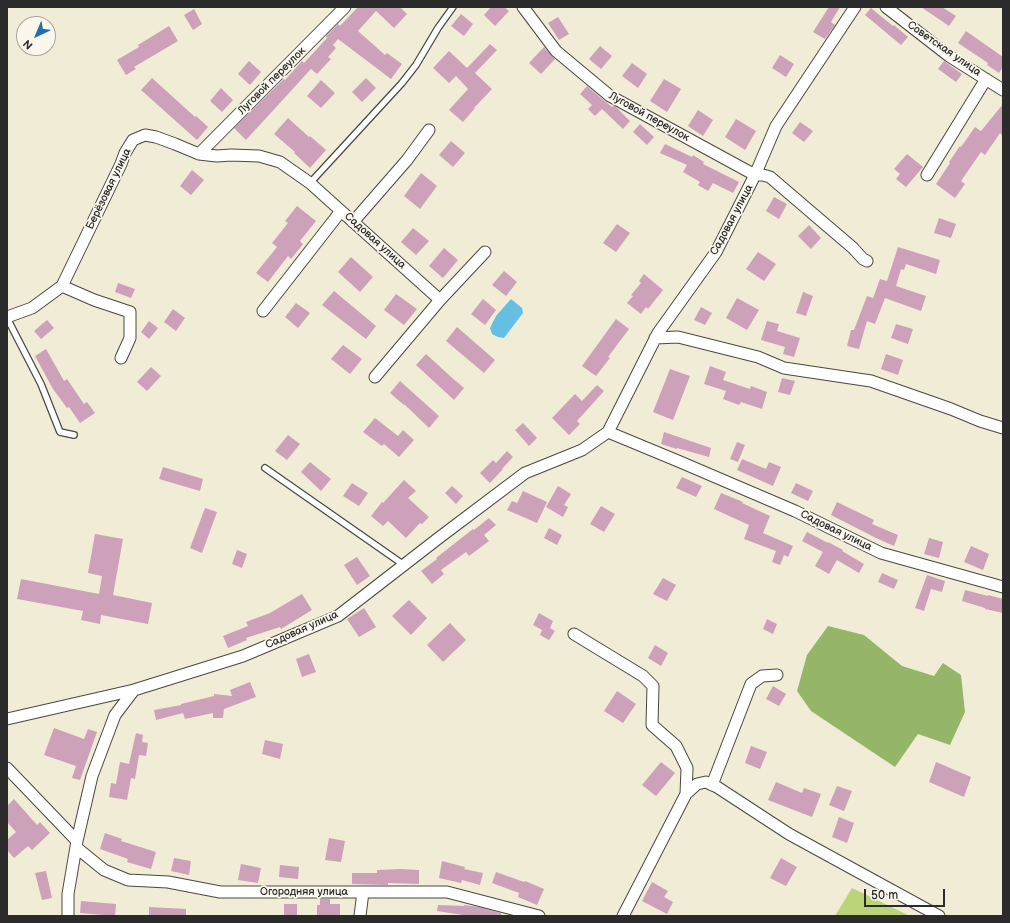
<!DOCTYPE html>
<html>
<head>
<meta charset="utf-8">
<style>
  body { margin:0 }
  #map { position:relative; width:1010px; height:923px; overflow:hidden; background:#f1ecd5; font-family:"Balsamiq Sans",sans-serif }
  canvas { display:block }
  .frame { position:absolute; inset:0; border:8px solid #2b2b2b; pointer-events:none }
  .north { position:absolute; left:16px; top:16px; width:40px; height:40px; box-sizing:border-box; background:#fbf7ec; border:1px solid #a8a59f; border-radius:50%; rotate:224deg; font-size:11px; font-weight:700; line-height:16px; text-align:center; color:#2b2b2b }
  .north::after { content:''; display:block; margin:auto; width:14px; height:18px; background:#1f6fb2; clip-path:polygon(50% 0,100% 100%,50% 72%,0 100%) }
  .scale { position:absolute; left:864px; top:889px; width:81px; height:18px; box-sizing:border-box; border:2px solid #2b2b2b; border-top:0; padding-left:5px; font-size:12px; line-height:14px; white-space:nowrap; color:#2b2b2b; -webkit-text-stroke:3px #fbf7ec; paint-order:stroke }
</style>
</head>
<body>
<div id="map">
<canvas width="1010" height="923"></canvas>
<div class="frame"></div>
<div class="north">N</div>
<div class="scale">50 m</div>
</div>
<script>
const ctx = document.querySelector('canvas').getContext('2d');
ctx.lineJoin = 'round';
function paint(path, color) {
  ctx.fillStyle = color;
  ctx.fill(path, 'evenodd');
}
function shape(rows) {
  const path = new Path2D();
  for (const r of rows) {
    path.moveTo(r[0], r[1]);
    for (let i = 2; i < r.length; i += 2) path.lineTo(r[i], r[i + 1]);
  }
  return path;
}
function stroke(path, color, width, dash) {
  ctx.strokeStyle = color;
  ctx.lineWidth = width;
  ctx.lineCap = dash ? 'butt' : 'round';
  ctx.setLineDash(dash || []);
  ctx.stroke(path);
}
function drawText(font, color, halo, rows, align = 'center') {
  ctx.font = font + ' "Balsamiq Sans",sans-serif';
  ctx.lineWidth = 3.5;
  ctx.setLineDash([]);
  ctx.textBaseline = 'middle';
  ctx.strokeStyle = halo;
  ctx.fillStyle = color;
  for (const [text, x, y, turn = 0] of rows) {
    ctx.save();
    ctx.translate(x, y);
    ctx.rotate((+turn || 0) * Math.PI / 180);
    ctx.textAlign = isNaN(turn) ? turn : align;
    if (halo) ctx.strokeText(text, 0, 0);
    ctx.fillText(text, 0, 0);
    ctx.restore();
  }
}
paint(shape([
  [852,888,910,916,835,916]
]), '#bcd479');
paint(shape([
  [828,626,864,635,902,666,934,676,943,663,961,675,965,712,950,745,918,734,895,767,811,711,797,691,807,655]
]), '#95b669');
paint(shape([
  [511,299,522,308,523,313,504,338,498,337,492,334,490,328,496,316]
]), '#64bfe2');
paint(shape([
  [358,7,400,7,407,14,394,28,376,11,358,31,385,55,387,53,402,64,391,79,338,39,333,45,336,48,328,57,331,59,317,74,311,69,246,140,234,128,284,79,285,80,302,61,304,63,327,38,326,36,338,24,340,26],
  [491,7,504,7,509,11,495,26,484,15],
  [829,7,840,7,831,22,835,25,825,39,813,32],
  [921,7,942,7,956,16,949,26],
  [871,8,893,26,894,25,908,37,901,45,865,15],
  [194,9,202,24,193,30,184,15],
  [461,14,473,24,464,36,451,26],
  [558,17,569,34,559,40,548,23],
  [169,26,178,41,134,67,136,69,126,75,117,60,139,47,138,45],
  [966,31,1003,57,1003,67,999,73,987,65,988,63,958,43],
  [490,44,497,50,475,73,492,89,474,108,475,108,463,122,449,110,468,89,456,76,449,83,433,68,449,51,467,68],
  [600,46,612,56,601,69,589,59],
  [544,47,551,55,555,59,541,74,529,63],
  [780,55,794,64,786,77,772,68],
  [249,61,261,72,250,85,238,74],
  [944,61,962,74,956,82,938,69],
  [632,63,647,74,638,88,622,76],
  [152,78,195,117,196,116,208,127,197,140,141,90],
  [366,78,376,88,362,102,352,92],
  [664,79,681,89,667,112,650,101],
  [321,80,335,93,321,108,307,96],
  [587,86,612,107,613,106,615,106,630,121,623,129,602,109,595,116,588,109,592,105,580,94],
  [221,88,233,100,222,112,210,101],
  [1003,104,1003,136,1000,133,985,155,981,152,961,181,965,184,955,198,936,184,950,163,949,162,960,146,961,147,975,127,981,131],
  [698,110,713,120,703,136,688,126],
  [288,118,309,137,310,136,326,150,310,168,294,153,295,152,274,134],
  [736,119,756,131,745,150,725,137],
  [800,122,813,131,804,142,792,133],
  [640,124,654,137,647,145,633,132],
  [451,141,465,153,453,167,439,155],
  [665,144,692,157,693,155,704,162,703,164,739,182,733,193,713,183,708,191,698,185,700,182,683,172,687,165,660,153],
  [907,154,923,167,906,187,896,179,900,174,894,169],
  [192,170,204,180,191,195,180,186],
  [421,173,437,186,420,209,404,196],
  [774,197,787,204,779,219,766,211],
  [297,206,316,221,300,241,303,244,291,259,288,256,268,282,256,273,277,247,272,243,288,223,285,221],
  [939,218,956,224,951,238,934,233],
  [617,224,630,233,616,252,603,243],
  [809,225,821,238,811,249,798,236],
  [413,228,429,241,416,255,401,242],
  [898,247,940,260,936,274,906,264,904,270,901,269,896,286,926,296,921,311,885,298,875,324,867,321,859,349,847,346,851,330,854,330,867,296,873,298,872,301,880,279,887,281],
  [444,248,458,260,443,278,429,266],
  [758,252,776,264,764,281,746,269],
  [351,257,373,277,360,292,338,272],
  [504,271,517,282,506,296,492,285],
  [644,274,663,290,648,309,646,307,641,314,627,303,633,296,631,295,641,283,639,281],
  [118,283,135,289,131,298,115,292],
  [334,291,376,326,366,339,322,305],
  [803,292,813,296,806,316,796,313],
  [396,294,417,309,404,325,384,310],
  [737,298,759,310,747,330,726,318],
  [483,299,496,310,485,325,471,314],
  [296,303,310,313,298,328,285,317],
  [701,307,712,313,705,325,694,320],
  [173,309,185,318,176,331,164,322],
  [616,319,629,329,608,357,610,358,596,376,582,366],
  [47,320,54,328,41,339,34,331],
  [149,321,158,328,149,339,141,332],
  [767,321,779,324,777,331,800,338,794,357,783,354,785,347,761,340],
  [896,324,913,329,908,344,891,338],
  [457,327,495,360,484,373,446,341],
  [343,345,362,359,350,374,331,359],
  [46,349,64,381,67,379,84,404,87,402,95,413,80,423,69,407,67,408,53,389,35,356],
  [426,354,450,376,464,388,454,400,416,365],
  [886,354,903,360,898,375,881,369],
  [710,366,726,372,723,380,750,389,751,386,767,392,762,409,741,402,739,405,723,399,726,391,704,384],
  [151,367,161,376,147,391,137,382],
  [670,369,690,376,673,420,653,412],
  [782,378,795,381,790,395,778,392],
  [400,381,439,416,429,428,404,404,404,405,390,393],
  [597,385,604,391,577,421,580,424,569,435,552,418,575,394,582,401],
  [375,418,398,436,403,430,414,440,399,457,384,444,382,446,363,432],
  [523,423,537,438,529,446,515,430],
  [664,432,711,448,709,457,677,448,677,449,661,444],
  [288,435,300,444,287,460,275,451],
  [737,442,745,445,738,462,730,459],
  [507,451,513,457,502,469,503,469,490,483,480,473,493,460,496,463],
  [742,459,766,469,769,462,781,467,773,486,737,470],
  [310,462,331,479,321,491,301,472],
  [163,467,203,479,200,491,159,479],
  [682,477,702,486,696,497,676,488],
  [404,480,416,491,408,498,429,517,422,524,420,523,406,538,388,521,383,526,371,516,382,502,383,503],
  [352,483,368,493,359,506,343,496],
  [796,483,813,491,808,501,791,493],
  [452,486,463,496,456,504,445,493],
  [558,486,571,494,564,505,568,507,563,517,546,507],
  [523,491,547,502,537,523,507,510,512,501,517,503],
  [721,493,743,502,742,503,770,516,763,533,793,546,788,557,784,555,780,565,772,562,776,551,744,539,749,525,714,509],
  [837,502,874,520,872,524,898,535,894,546,876,538,831,515],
  [601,506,615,514,604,532,590,524],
  [205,508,217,512,202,553,190,548],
  [489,518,496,525,484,535,489,541,469,556,466,552,441,570,444,574,432,584,421,571,437,559,436,558,473,529,474,530],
  [549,528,562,535,557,545,544,538],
  [807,532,828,543,828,542,843,550,842,551,864,564,859,573,837,560,829,574,815,566,823,552,802,541],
  [95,534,123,539,113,595,152,603,148,624,101,615,100,624,81,620,83,611,17,599,21,579,99,594,102,576,88,573],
  [929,538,943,542,939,558,924,554],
  [971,546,989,554,983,570,964,562],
  [237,550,247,554,242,568,232,564],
  [357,557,370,576,357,585,344,565],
  [882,573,898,580,894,589,878,582],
  [927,575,945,581,942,592,931,589,924,611,915,608],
  [663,578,676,585,667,601,653,594],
  [965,590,988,596,988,595,1003,599,1003,613,985,609,985,608,962,601],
  [302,594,312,610,281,629,280,627,246,638,247,640,228,648,223,636,248,626,246,622,270,613],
  [409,600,427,618,411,635,392,616],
  [364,608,376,627,359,637,347,619],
  [539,613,553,621,550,628,555,631,549,640,540,635,542,630,533,625],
  [767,619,777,624,773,634,763,629],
  [450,623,466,640,443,662,427,645],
  [655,645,668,653,661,666,648,658],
  [309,654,316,672,302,677,296,659],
  [250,682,256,697,224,709,223,718,213,718,213,713,185,719,183,713,156,720,154,710,181,705,181,704,214,696,214,694,232,696,230,690],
  [773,686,786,694,779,706,766,699],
  [617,691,636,704,623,723,604,711],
  [54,728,84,739,88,729,97,732,80,780,72,778,76,766,44,755],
  [136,733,143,735,142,742,148,743,146,756,139,755,135,779,131,778,127,800,109,797,111,783,116,784,120,762,129,764],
  [265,740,283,744,280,759,262,754],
  [751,746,767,752,760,769,745,763],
  [661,762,675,773,656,796,642,785],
  [936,762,971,777,964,797,929,782],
  [776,782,802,793,804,788,821,794,812,817,768,800],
  [837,786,852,791,844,811,829,805],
  [14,799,37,825,40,822,50,833,32,850,28,846,14,858,7,850,7,840,16,832,7,822,7,806],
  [839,817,854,823,847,843,832,837],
  [105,833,122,839,121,841,156,852,151,869,127,862,128,859,100,849],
  [329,838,345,841,341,862,325,860],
  [174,858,191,861,189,875,171,871],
  [781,858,797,867,786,886,770,878],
  [442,861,465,867,464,869,483,873,480,885,462,880,461,883,439,878],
  [241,864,261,868,258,883,238,880],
  [280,865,299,867,298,879,279,877],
  [401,869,419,870,419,884,388,883,388,885,352,884,352,873,377,873,377,870],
  [46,871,52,898,42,900,35,873],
  [496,872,524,882,525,881,544,889,537,905,518,897,519,893,492,883],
  [652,882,668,891,664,897,673,902,667,914,642,901],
  [320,899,330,899,330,904,340,904,340,915,317,916,317,905,320,905],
  [81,901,116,904,115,916,80,913],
  [284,904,297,904,297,916,284,916],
  [438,905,464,906,464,905,479,907,501,913,501,916,469,916,437,911],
  [149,907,186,909,186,916,149,916]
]), '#cda1ba');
const service = shape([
  [310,183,402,83,416,65,438,28,453,7],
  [7,318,41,384,60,432,74,435],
  [265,468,404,565]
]);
const minor = shape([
  [523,7,556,51,610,96,755,175,763,175,770,177,853,248,863,259,867,261],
  [886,7,949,56,1003,90],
  [199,154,345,7],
  [927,175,986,79],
  [353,222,407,160,429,130],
  [62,286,94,300,130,312,130,338,121,358],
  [263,311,341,211],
  [7,317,32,308,62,286,121,164,125,153,133,140,145,135,156,137,175,144,199,154,217,156,231,155,259,156,280,162,310,183,440,300],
  [655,338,678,337,758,357,784,368,871,381,951,409,980,421,1003,428],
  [375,377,440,300,485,252],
  [608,432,678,461,795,511,881,553,1003,587],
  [574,634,643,676,653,686,652,725,676,746,687,768,686,794,623,916],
  [7,719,134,690],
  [7,768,77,841],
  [712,785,751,684,762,676,777,675],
  [686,794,697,784,706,782,717,787,789,834,939,916],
  [77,848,104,870,128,880,168,882,220,892,447,892,539,916],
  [68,916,68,894,77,841,92,776,115,715,134,690,243,656,338,616,440,537,525,473,582,450,608,432,658,333,716,252,755,175,776,126,855,7],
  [360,916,363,892]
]);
stroke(service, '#494844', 8);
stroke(minor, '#494844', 13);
stroke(service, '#fff', 5.5);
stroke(minor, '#fff', 11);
drawText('11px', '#2b2b2b', '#fbf7ec', [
  ["Советская улица",944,49,35],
  ["Луговой переулок",272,81,-45],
  ["Луговой переулок",649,117,29],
  ["Берёзовая улица",109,189,-64],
  ["Садовая улица",732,220,-62],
  ["Садовая улица",375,241,42],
  ["Садовая улица",836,531,26],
  ["Садовая улица",302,630,-24],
  ["Огородняя улица",304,892]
]);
</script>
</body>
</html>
